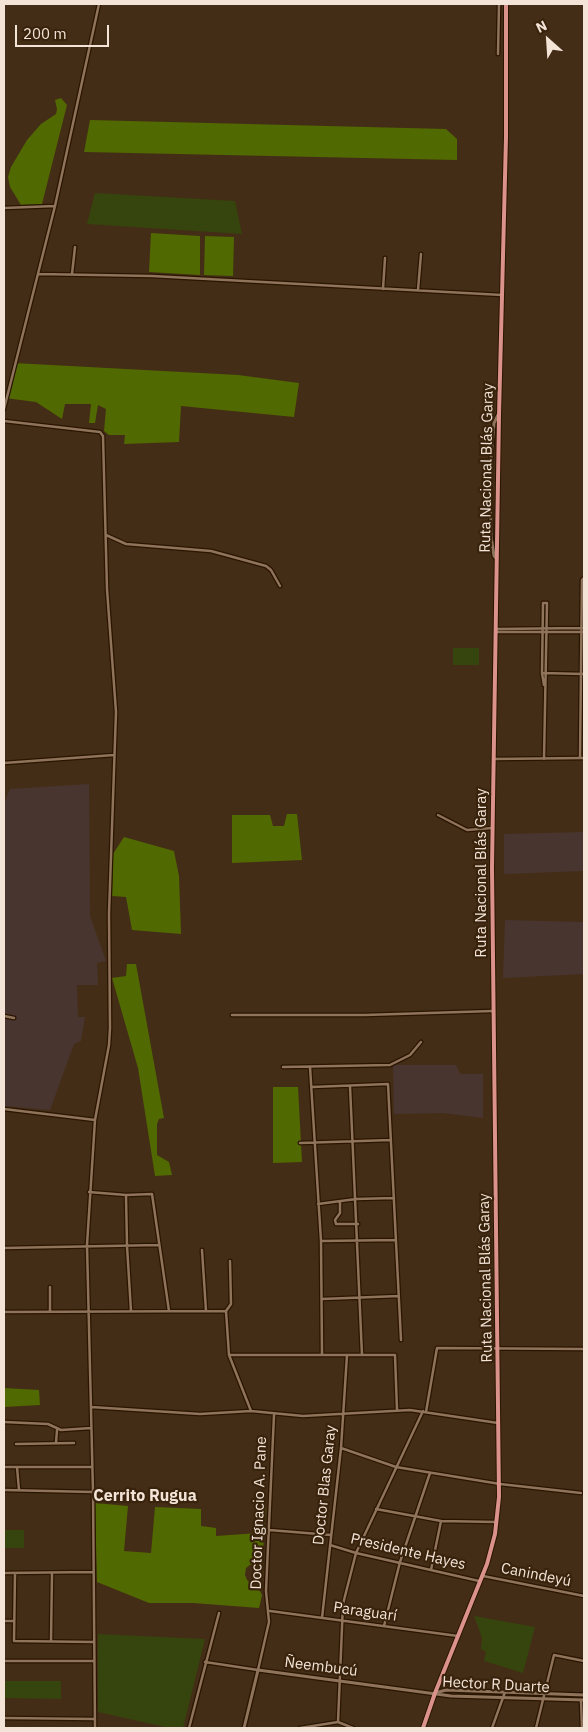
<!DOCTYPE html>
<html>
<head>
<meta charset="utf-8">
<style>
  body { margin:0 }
  #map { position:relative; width:588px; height:1732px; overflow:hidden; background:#442d16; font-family:"IBM Plex Sans",sans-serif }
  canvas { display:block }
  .frame { position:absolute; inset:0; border:5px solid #f3e4d7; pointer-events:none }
  .north { position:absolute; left:523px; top:15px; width:50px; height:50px; -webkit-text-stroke:4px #39230c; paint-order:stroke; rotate:334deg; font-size:14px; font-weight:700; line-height:20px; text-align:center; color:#f3e4d7 }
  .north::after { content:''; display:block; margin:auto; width:18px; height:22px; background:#f3e4d7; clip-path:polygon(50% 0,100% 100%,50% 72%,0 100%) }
  .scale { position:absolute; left:15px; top:25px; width:94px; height:22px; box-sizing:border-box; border:2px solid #f3e4d7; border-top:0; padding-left:6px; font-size:15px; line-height:18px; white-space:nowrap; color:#f3e4d7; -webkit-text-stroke:4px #39230c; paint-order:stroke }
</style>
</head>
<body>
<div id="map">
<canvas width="588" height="1732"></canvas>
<div class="frame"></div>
<div class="north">N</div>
<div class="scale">200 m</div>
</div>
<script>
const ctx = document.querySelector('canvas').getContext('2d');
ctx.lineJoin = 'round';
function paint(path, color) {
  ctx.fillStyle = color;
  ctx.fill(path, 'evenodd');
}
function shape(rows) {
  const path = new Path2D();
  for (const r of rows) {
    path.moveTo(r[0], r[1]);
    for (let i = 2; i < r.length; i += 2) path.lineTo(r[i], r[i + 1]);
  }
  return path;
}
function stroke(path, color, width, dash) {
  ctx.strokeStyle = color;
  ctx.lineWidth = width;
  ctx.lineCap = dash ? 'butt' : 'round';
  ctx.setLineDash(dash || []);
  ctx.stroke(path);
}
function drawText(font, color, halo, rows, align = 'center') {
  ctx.font = font + ' "IBM Plex Sans",sans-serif';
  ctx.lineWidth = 4.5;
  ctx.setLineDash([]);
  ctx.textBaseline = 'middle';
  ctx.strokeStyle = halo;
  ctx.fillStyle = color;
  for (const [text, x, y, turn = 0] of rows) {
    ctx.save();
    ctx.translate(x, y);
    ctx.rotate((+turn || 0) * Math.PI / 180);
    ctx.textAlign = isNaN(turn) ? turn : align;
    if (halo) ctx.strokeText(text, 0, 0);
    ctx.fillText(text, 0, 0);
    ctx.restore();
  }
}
paint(shape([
  [89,784,90,916,106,961,97,963,98,985,77,985,78,1017,85,1017,81,1041,74,1044,50,1110,4,1106,4,803,10,789],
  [584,832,584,871,504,874,504,834],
  [505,920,584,922,584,974,503,978],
  [393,1065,456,1065,460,1074,483,1074,483,1118,443,1113,394,1114]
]), '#493530');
paint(shape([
  [95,193,235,201,242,234,87,224],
  [453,648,479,648,479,665,453,665],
  [4,1530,24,1530,24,1548,4,1548],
  [474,1616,535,1627,523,1673,484,1661,486,1652,481,1649,482,1638],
  [98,1634,205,1639,183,1728,170,1728,98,1712],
  [4,1681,61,1681,61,1699,4,1698]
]), '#36450e');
paint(shape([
  [61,98,67,105,42,204,21,205,10,187,8,177,11,167,27,140,41,124,56,114,57,109,55,100],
  [90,120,446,129,457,139,457,160,84,152],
  [151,233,200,236,200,275,149,272],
  [205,236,234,237,233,276,204,275],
  [14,363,238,375,299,383,294,417,181,406,179,442,124,444,125,435,109,435,104,431,106,409,98,405,95,423,89,423,91,404,65,404,62,419,36,402,5,398],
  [287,814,297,814,302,860,232,863,232,815,270,815,273,826,284,826],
  [124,837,174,851,179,876,181,934,132,930,126,897,112,896,113,854],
  [127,964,136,964,164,1118,159,1119,157,1124,157,1155,169,1162,172,1175,155,1176,138,1068,112,978,126,976],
  [273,1087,298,1087,302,1162,273,1163],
  [4,1388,39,1390,40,1405,4,1407],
  [95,1503,128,1506,124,1551,151,1553,155,1507,201,1509,201,1526,216,1528,216,1536,258,1533,260,1506,266,1506,261,1582,258,1585,256,1583,258,1571,255,1566,251,1564,246,1568,245,1575,247,1580,260,1591,262,1595,259,1608,193,1603,149,1603,97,1582]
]), '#516901');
const minor = shape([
  [498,54,499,4],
  [4,208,55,206],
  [38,274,152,276,502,295],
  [72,274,75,247],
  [383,289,385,258],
  [418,290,421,254],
  [4,409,55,206,99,4],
  [4,421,100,432,103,436,107,589,116,712,109,914,110,1028,109,1045,95,1120,87,1245,93,1492,95,1728],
  [106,535,126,544,211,551,266,566,271,570,280,586],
  [496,629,582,628],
  [496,632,582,632],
  [542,673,584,674],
  [580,758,582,580,584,578],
  [493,759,584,758],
  [544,759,547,603,543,603,542,673,544,685],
  [4,763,114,755],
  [438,815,467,830,492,828],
  [232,1015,365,1015,493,1011],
  [4,1016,14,1018],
  [283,1067,390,1065,410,1055,421,1042],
  [310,1067,321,1241,322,1354],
  [350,1086,362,1355],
  [312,1087,388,1084,401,1340],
  [4,1109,95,1120],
  [300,1143,391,1140],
  [89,1192,126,1195,152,1194,169,1311],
  [126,1195,127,1246,131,1311],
  [340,1203,340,1213,335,1220,336,1224,358,1224],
  [318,1204,356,1199,394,1198],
  [321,1241,396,1240],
  [4,1248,159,1245],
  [202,1250,206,1311],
  [50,1287,50,1311],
  [322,1299,399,1296],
  [226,1311,231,1304,230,1261],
  [4,1312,226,1311,229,1355,251,1411],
  [230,1355,395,1355,397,1410],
  [91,1407,200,1414,251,1411,303,1416,410,1410,498,1423],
  [426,1412,437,1348,584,1349],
  [4,1422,48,1424,61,1430,91,1428],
  [56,1443,57,1430],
  [16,1444,74,1443],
  [341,1448,396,1467,500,1484,581,1493],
  [4,1467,92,1467],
  [17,1467,19,1490],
  [4,1490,93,1492],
  [376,1509,441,1521,496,1522],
  [269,1530,331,1535],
  [330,1545,356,1553,479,1581],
  [431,1570,441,1521],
  [4,1573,93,1572],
  [15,1573,14,1641,94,1642],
  [483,1576,584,1596],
  [270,1611,458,1636],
  [322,1618,341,1448,347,1355],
  [4,1621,14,1621],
  [384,1626,400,1562,430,1473],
  [51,1641,52,1573],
  [4,1661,94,1661],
  [205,1662,258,1670,269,1622,266,1591,274,1415],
  [581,1700,582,1728],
  [4,1718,95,1719],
  [338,1722,343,1604,356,1553,423,1411],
  [338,1722,353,1728],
  [189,1728,219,1613],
  [300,1728,338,1722],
  [492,1728,505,1692],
  [536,1728,554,1655,584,1661]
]);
const tertiary = shape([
  [496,558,494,556,491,536,490,469,494,423,498,415],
  [435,1693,446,1690,584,1695],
  [244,1728,258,1670,451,1696,584,1700]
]);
const trunk = shape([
  [423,1728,435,1693,487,1564,495,1534,499,1497,492,867,499,415,506,137,506,4]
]);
stroke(minor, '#2a1500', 5);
stroke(tertiary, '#2a1500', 5.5);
stroke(trunk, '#2a1500', 6);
stroke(minor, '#8f745b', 2.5);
stroke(tertiary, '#8f745b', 3);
stroke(trunk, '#da928b', 4);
drawText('15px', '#f3e4d7', '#39230c', [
  ["Ruta Nacional Blás Garay",487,468,-89],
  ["Ruta Nacional Blás Garay",482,873,-90],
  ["Ruta Nacional Blás Garay",486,1278,-91],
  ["Doctor Blas Garay",325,1485,-84],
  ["Doctor Ignacio A. Pane",259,1513,-88],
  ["Presidente Hayes",408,1552,13],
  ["Canindeyú",536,1575,11],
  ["Paraguarí",365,1612,8],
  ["Ñeembucú",321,1667,7],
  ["Hector R Duarte",496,1685,3]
]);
drawText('bold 16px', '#f3e4d7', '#39230c', [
  ["Cerrito Rugua",145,1496]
]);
</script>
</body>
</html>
